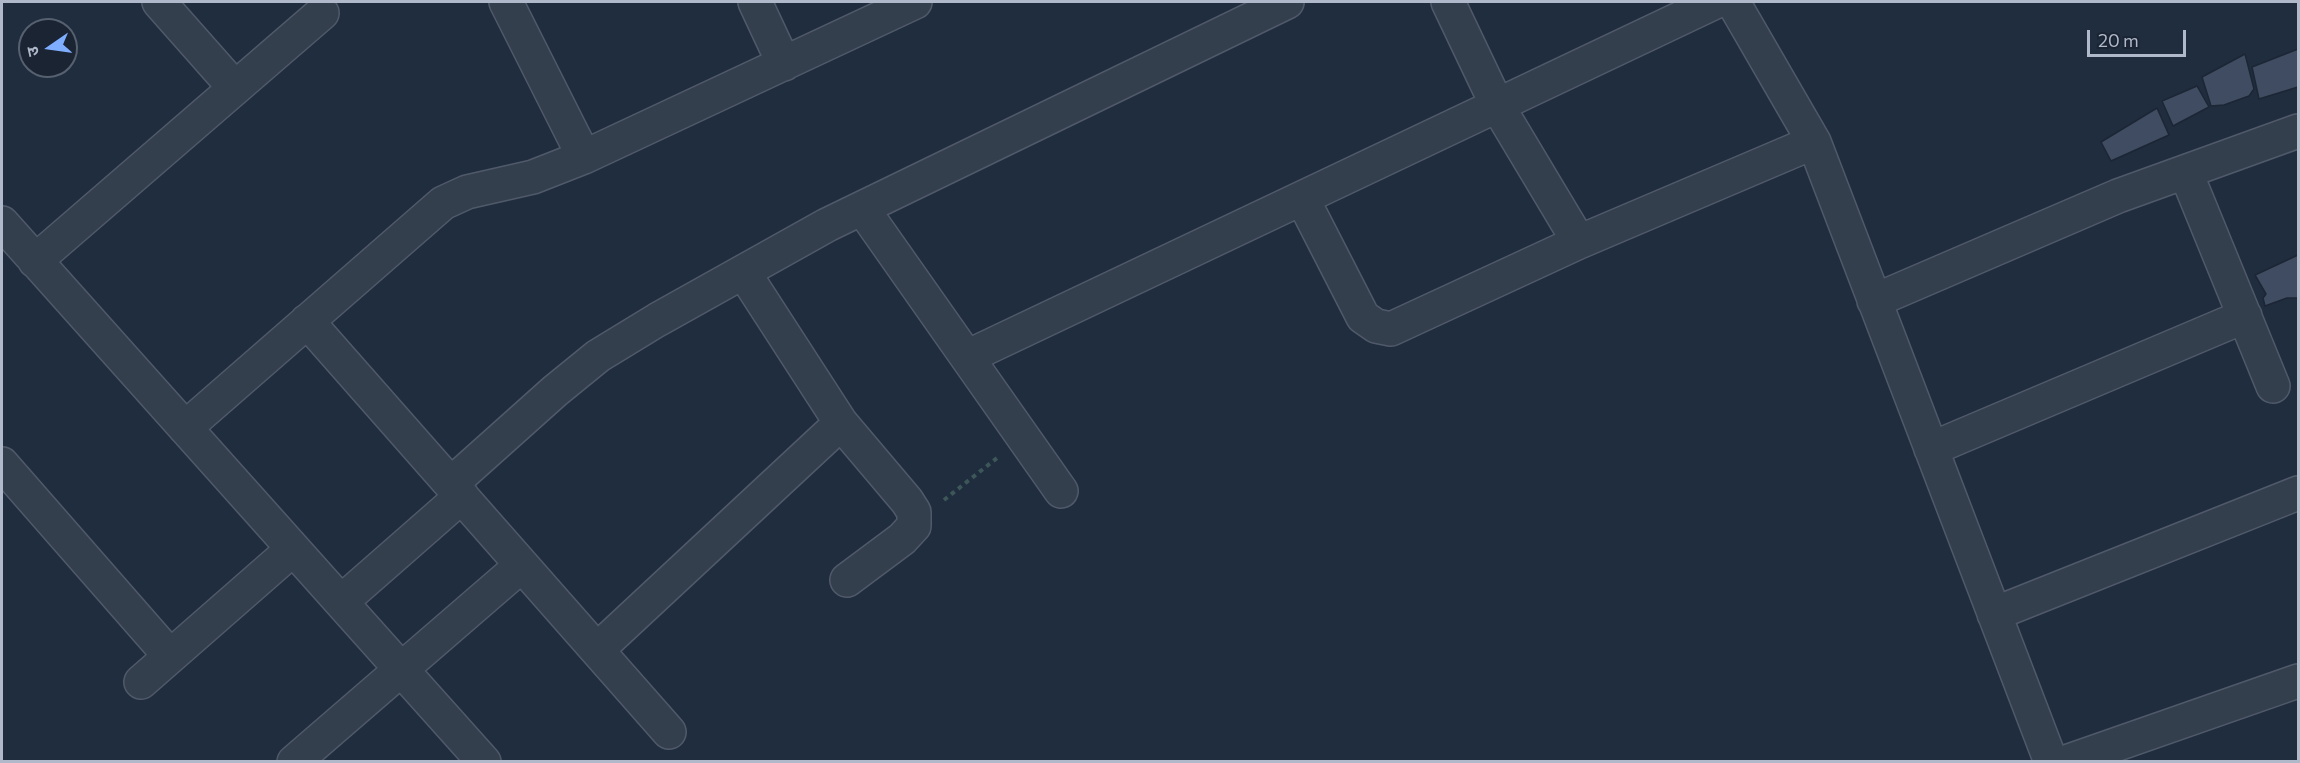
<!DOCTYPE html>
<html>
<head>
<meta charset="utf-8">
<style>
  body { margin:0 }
  #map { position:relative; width:2300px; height:763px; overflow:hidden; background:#202d3e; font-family:Commissioner,"Noto Sans Devanagari",sans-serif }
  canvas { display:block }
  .frame { position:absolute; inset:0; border:3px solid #b0b9ca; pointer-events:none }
  .north { position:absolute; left:18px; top:18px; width:60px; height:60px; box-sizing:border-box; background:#1a2433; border:2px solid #56606f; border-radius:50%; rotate:257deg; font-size:16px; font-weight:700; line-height:24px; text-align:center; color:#b0b9ca }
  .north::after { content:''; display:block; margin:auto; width:21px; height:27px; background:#80aeff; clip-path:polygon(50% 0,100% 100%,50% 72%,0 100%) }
  .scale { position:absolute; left:2087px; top:30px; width:99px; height:27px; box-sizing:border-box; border:3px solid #b0b9ca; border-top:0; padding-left:8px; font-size:18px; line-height:21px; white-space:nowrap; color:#b0b9ca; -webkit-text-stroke:4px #1a2433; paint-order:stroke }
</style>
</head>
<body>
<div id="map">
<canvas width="2300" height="763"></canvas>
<div class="frame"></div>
<div class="north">उ</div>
<div class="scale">20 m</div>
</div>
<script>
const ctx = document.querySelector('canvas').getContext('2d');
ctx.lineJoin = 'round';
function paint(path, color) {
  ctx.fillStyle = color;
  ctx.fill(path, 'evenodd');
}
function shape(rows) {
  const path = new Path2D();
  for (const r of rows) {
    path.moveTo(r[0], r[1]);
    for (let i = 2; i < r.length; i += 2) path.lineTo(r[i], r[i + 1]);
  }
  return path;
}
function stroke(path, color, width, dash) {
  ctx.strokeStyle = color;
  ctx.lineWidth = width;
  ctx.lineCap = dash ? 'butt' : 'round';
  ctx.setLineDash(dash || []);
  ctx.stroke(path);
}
const building = shape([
  [2298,49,2298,87,2259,99,2252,67,2298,49],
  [2245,54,2254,89,2249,96,2224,105,2211,106,2202,77,2245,54],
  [2197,86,2209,107,2173,126,2162,101,2197,86],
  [2157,108,2169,135,2111,161,2101,142,2157,108],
  [2298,255,2298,298,2287,298,2265,306,2263,298,2266,294,2255,275,2298,255]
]);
paint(building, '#3f4c61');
stroke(building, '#1c2635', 1.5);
const minor = shape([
  [159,2,235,88],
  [506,2,584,157],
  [755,2,784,64],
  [1448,2,1497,105,1579,242,1814,142],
  [1733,2,1814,142,2051,762],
  [2186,173,2273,386],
  [1302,198,1363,317,1376,326,1391,329,1579,242],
  [862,208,1061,491],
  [2,223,484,762],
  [35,261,322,13],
  [744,273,841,423,907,501,914,512,914,526,902,539,847,580],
  [1874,301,2118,196,2298,131],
  [307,321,669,732],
  [967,357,1715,2],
  [185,428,443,203,467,192,533,177,584,157,915,2],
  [1931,449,2245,316],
  [2,464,170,656],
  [451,484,555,391,598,356,657,320,827,225,1287,2],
  [341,602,462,496],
  [1994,614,2298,493],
  [597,650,841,423],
  [141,682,293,549],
  [294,762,522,565],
  [2066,762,2298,681]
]);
stroke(minor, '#505969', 36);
stroke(shape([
  [944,500,997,458]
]), '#3d5759', 4, [4.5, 4.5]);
stroke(minor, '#343f4e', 33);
</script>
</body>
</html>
